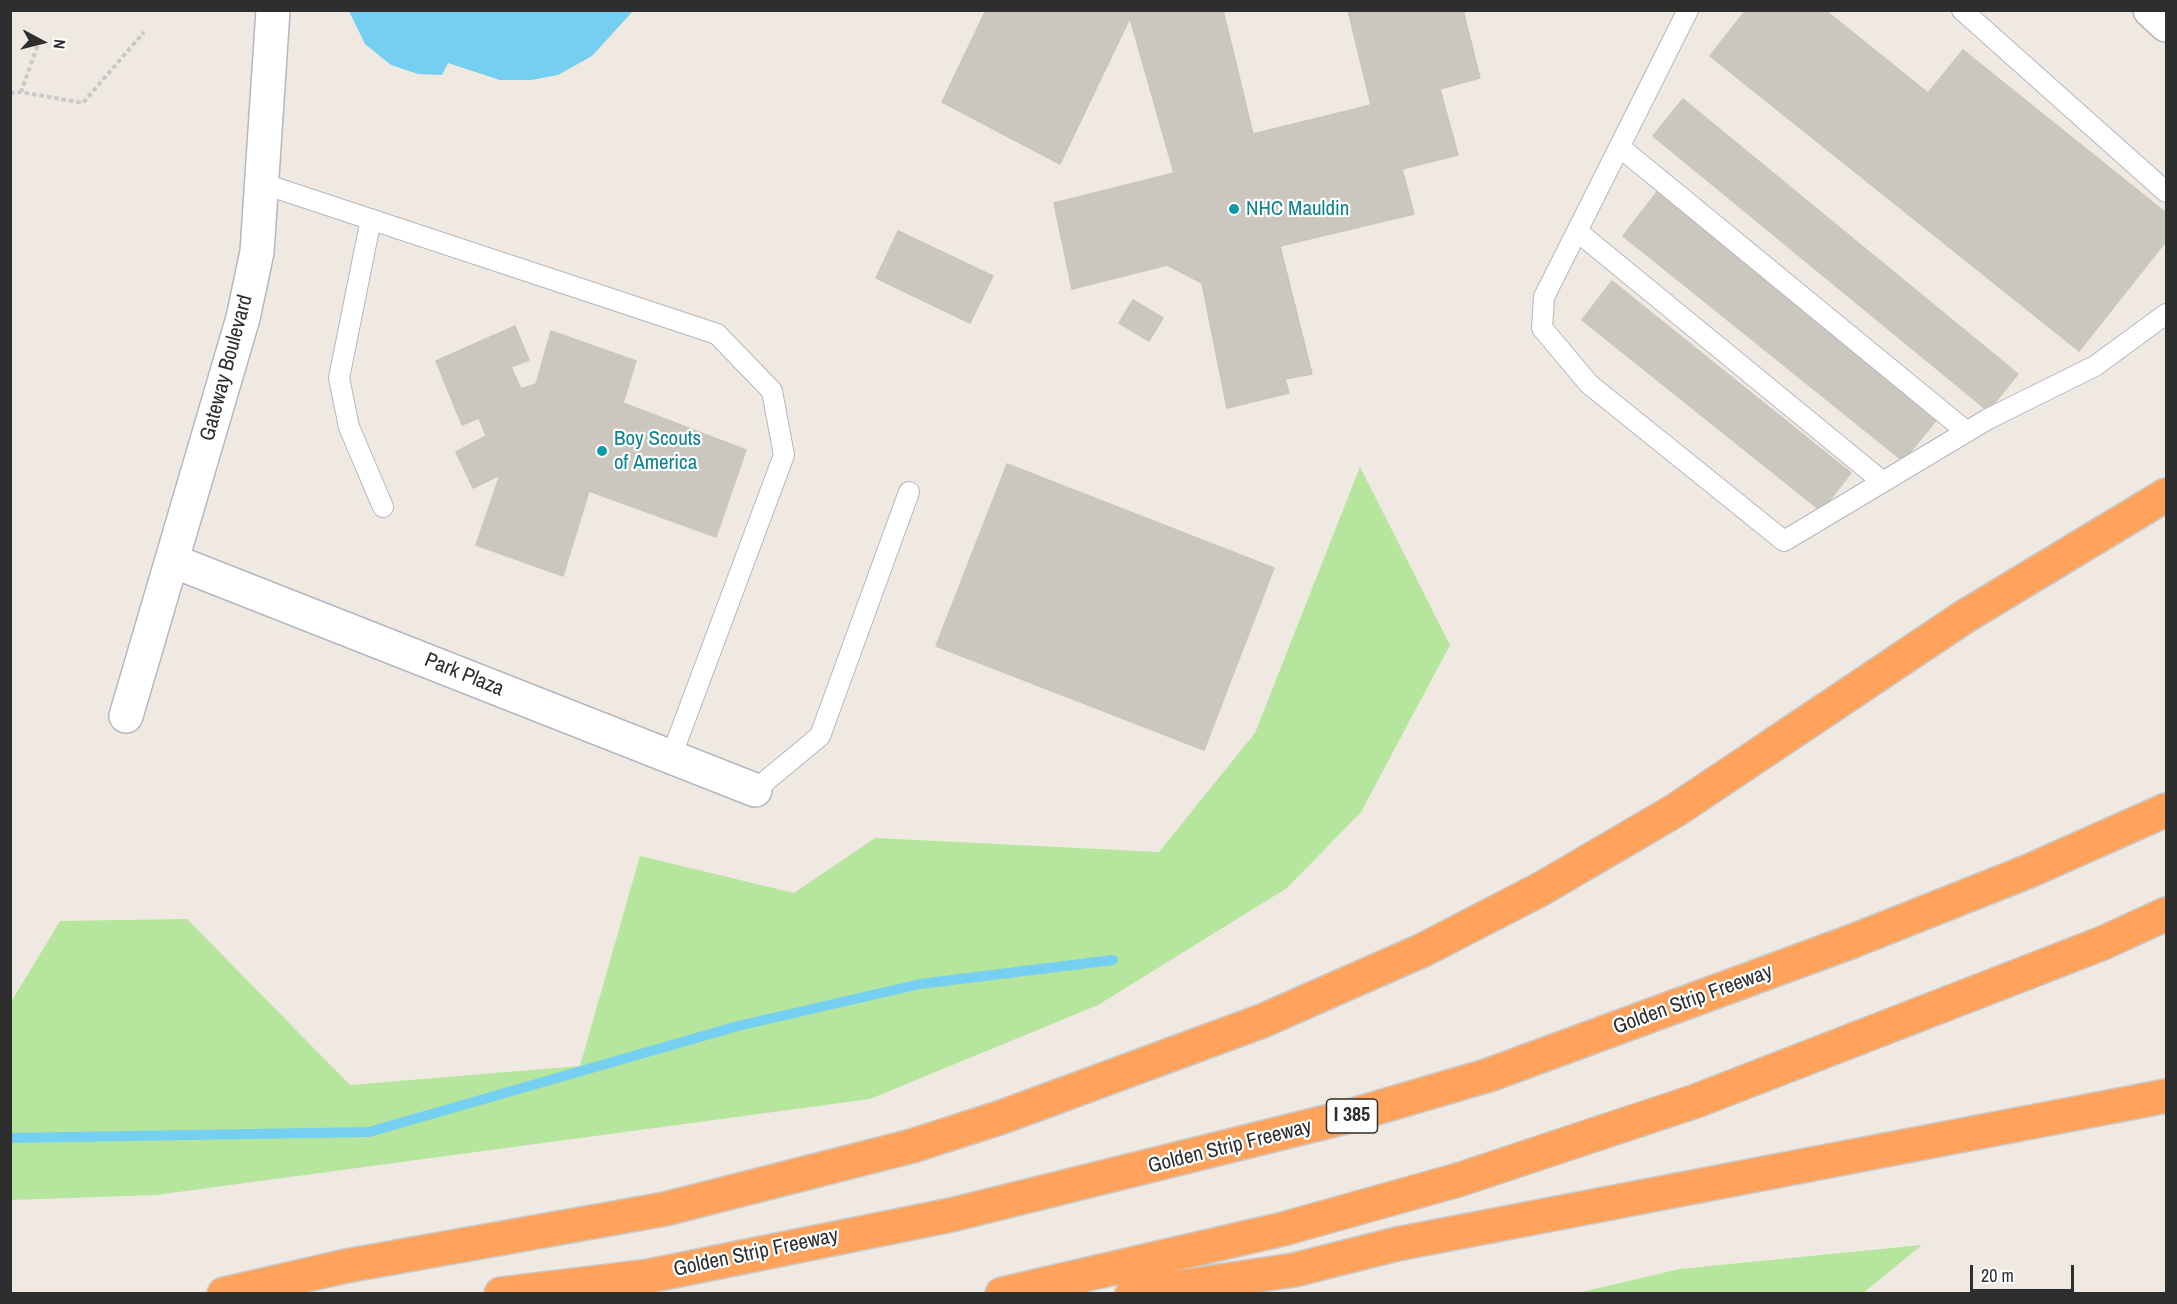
<!DOCTYPE html>
<html>
<head>
<meta charset="utf-8">
<style>
  body { margin:0 }
  #map { position:relative; width:2177px; height:1304px; overflow:hidden; background:#efe9e1; font-family:"Archivo Narrow",sans-serif }
  canvas { display:block }
  .frame { position:absolute; inset:0; border:12px solid #2e2e2e; pointer-events:none }
  .north { position:absolute; left:12px; top:12px; width:60px; height:60px; -webkit-text-stroke:4px #fff; paint-order:stroke; rotate:97deg; font-size:16px; font-weight:700; line-height:24px; text-align:center; color:#2e2e2e }
  .north::after { content:''; display:block; margin:auto; width:21px; height:27px; background:#2e2e2e; clip-path:polygon(50% 0,100% 100%,50% 72%,0 100%) }
  .scale { position:absolute; left:1970px; top:1265px; width:104px; height:27px; box-sizing:border-box; border:3px solid #2e2e2e; border-top:0; padding-left:8px; font-size:18px; line-height:21px; white-space:nowrap; color:#2e2e2e; -webkit-text-stroke:4px #fff; paint-order:stroke }
</style>
</head>
<body>
<div id="map">
<canvas width="2177" height="1304"></canvas>
<div class="frame"></div>
<div class="north">N</div>
<div class="scale">20 m</div>
</div>
<script>
const ctx = document.querySelector('canvas').getContext('2d');
ctx.lineJoin = 'round';
function paint(path, color) {
  ctx.fillStyle = color;
  ctx.fill(path, 'evenodd');
}
function shape(rows) {
  const path = new Path2D();
  for (const r of rows) {
    path.moveTo(r[0], r[1]);
    for (let i = 2; i < r.length; i += 2) path.lineTo(r[i], r[i + 1]);
  }
  return path;
}
function stroke(path, color, width, dash) {
  ctx.strokeStyle = color;
  ctx.lineWidth = width;
  ctx.lineCap = dash ? 'butt' : 'round';
  ctx.setLineDash(dash || []);
  ctx.stroke(path);
}
function drawText(font, color, halo, rows, align = 'center') {
  ctx.font = font + ' "Archivo Narrow",sans-serif';
  ctx.lineWidth = 4.5;
  ctx.setLineDash([]);
  ctx.textBaseline = 'middle';
  ctx.strokeStyle = halo;
  ctx.fillStyle = color;
  for (const [text, x, y, turn = 0] of rows) {
    ctx.save();
    ctx.translate(x, y);
    ctx.rotate((+turn || 0) * Math.PI / 180);
    ctx.textAlign = isNaN(turn) ? turn : align;
    if (halo) ctx.strokeText(text, 0, 0);
    ctx.fillText(text, 0, 0);
    ctx.restore();
  }
}
paint(shape([
  [1360,467,1450,645,1361,812,1287,888,1098,1005,870,1099,156,1195,11,1200,11,1002,60,921,187,919,350,1085,580,1066,640,856,794,893,875,838,1159,852,1255,733],
  [1922,1245,1863,1293,1577,1293,1680,1269]
]), '#b6e59e');
paint(shape([
  [349,11,349,10,633,11,592,56,558,75,531,80,500,80,448,63,442,75,418,74,391,65,365,44]
]), '#75cff0');
stroke(shape([
  [10,1138,369,1132,738,1026,920,984,1113,960]
]), '#75cff0', 10);
const building = shape([
  [986,10,1223,10,1253,134,1371,105,1348,10,1463,10,1480,78,1440,89,1458,155,1402,169,1414,214,1280,246,1312,374,1285,379,1289,393,1227,408,1202,283,1167,265,1072,289,1054,203,1174,173,1130,18,1060,164,942,102,986,10],
  [1746,10,1825,10,1928,93,1963,50,2166,213,2166,241,2079,351,1710,56,1746,10],
  [1683,99,2018,374,1988,411,1653,136,1683,99],
  [1657,192,1938,418,1903,461,1623,236,1657,192],
  [898,231,993,276,970,323,876,278,898,231],
  [1612,281,1851,473,1821,511,1582,320,1612,281],
  [1133,300,1163,318,1149,341,1119,323,1133,300],
  [515,326,529,360,511,367,521,389,536,384,551,331,636,361,623,403,746,450,716,537,589,491,563,576,476,545,500,475,473,488,456,452,486,436,479,418,462,425,436,361,515,326],
  [1007,464,1274,568,1204,750,936,646,1007,464]
]);
paint(building, '#cbc7bf');
stroke(building, '#cbc5ba', 1.5);
const service = shape([
  [1688,10,1544,297,1542,328,1589,384,1784,541,1988,419,2095,366,2166,314],
  [1962,10,2166,192],
  [1621,148,1967,432],
  [261,183,717,334,772,391,784,455,671,757],
  [371,219,339,378,349,427,383,507],
  [1578,232,1883,482],
  [755,790,820,736,909,492]
]);
const minor = shape([
  [173,561,755,790],
  [126,716,243,318,257,252,273,10]
]);
const secondary = shape([
  [2150,10,2166,25]
]);
const motorway = shape([
  [224,1294,346,1266,665,1209,912,1146,1002,1117,1262,1021,1423,950,1541,889,1676,810,1964,617,2166,495],
  [501,1294,649,1276,951,1215,1346,1117,1489,1075,1853,941,2029,871,2166,810],
  [1002,1294,1283,1229,1458,1180,1696,1101,2103,943,2166,914],
  [1132,1294,1294,1270,1397,1244,2166,1096]
]);
stroke(service, '#b4b7c1', 22);
stroke(minor, '#b4b7c1', 36);
stroke(secondary, '#b4b7c1', 36);
stroke(motorway, '#c9c9c9', 36);
stroke(shape([
  [40,39,21,92,83,103,144,32],
  [10,93,21,92]
]), '#c9c9c9', 4, [4.5, 3]);
stroke(service, '#fff', 20);
stroke(minor, '#fff', 33);
stroke(secondary, '#fff', 33);
stroke(motorway, '#ffa35c', 33);
for (const [x, y, r, color] of [
  [1234,209,6,"#0f9aa8"],
  [602,451,6,"#0f9aa8"]
]) {
  const dot = new Path2D();
  dot.arc(x, y, r, 0, 2 * Math.PI);
  ctx.fillStyle = color;
  ctx.fill(dot);
  stroke(dot, '#fff', 2);
}
for (const [x, y, w] of [
  [1352,1116,51]
]) {
  const box = new Path2D();
  box.roundRect(x - w / 2, y - 17, w, 34, 4.5);
  ctx.fillStyle = '#fff';
  ctx.fill(box);
  stroke(box, '#2e2e2e', 1.5);
}
drawText('bold 20px', '#2e2e2e', null, [
  ["I 385",1352,1116]
]);
drawText('21px', '#0d838f', '#fff', [
  ["NHC Mauldin",1246,209],
  ["Boy Scouts",614,439],
  ["of America",614,463]
], 'left');
drawText('21px', '#2e2e2e', '#fff', [
  ["Gateway Boulevard",227,368,-75],
  ["Park Plaza",464,675,22],
  ["Golden Strip Freeway",1693,1000,-20],
  ["Golden Strip Freeway",1230,1147,-14],
  ["Golden Strip Freeway",756,1253,-12]
]);
</script>
</body>
</html>
